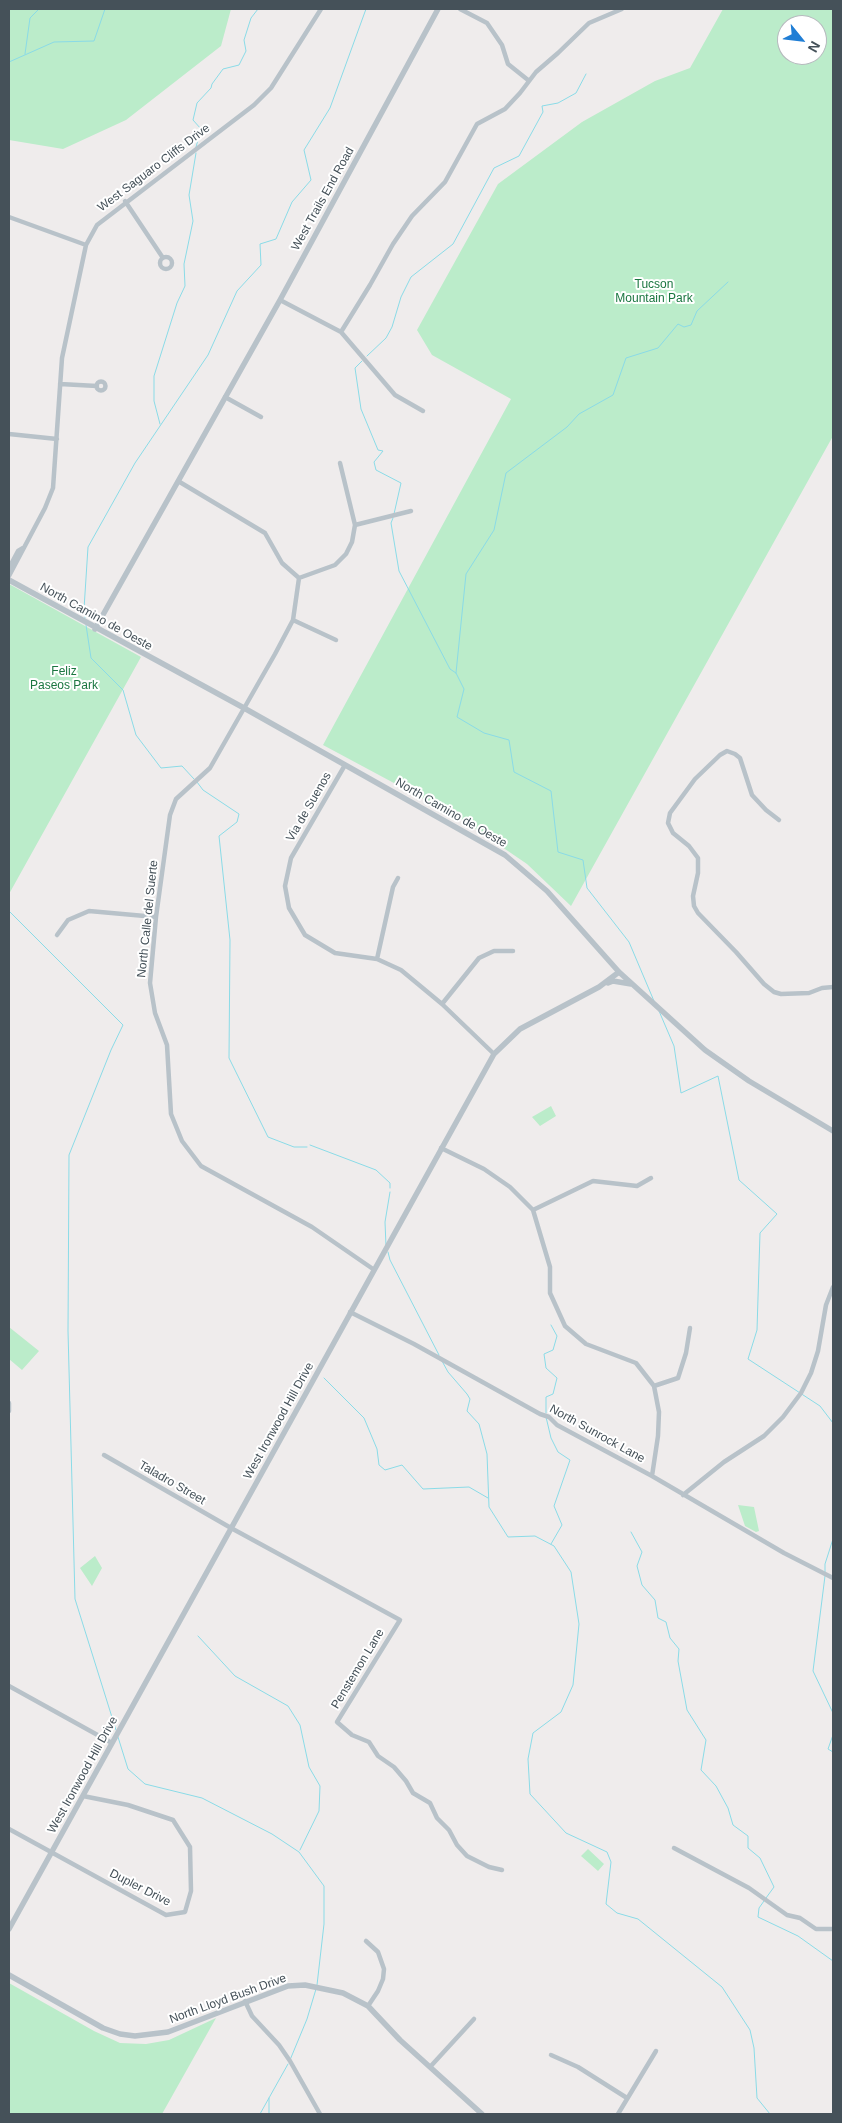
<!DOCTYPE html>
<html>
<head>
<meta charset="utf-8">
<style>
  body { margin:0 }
  #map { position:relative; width:842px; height:2123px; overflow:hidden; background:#efecec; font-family:Arial,sans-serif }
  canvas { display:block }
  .frame { position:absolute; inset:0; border:10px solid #455159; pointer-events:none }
  .north { position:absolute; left:777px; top:15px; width:50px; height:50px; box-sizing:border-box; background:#fff; border:1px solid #b5b9bd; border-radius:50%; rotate:119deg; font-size:14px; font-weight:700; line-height:20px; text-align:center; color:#455159 }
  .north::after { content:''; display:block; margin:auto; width:18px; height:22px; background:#207ed5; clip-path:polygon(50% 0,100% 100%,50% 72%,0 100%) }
</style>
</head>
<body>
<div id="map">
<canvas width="842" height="2123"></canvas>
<div class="frame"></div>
<div class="north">N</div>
</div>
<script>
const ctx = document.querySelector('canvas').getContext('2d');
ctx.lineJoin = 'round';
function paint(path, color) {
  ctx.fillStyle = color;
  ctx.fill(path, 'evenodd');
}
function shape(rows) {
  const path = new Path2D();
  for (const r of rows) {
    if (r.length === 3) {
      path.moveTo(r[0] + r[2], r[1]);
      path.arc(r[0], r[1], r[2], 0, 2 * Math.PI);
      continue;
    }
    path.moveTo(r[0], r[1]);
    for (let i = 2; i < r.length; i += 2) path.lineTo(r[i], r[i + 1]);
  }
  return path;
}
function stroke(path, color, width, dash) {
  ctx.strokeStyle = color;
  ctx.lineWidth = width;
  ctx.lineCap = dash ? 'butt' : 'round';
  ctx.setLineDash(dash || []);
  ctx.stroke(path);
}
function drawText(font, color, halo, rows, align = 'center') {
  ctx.font = font + ' Arial,sans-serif';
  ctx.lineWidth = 4;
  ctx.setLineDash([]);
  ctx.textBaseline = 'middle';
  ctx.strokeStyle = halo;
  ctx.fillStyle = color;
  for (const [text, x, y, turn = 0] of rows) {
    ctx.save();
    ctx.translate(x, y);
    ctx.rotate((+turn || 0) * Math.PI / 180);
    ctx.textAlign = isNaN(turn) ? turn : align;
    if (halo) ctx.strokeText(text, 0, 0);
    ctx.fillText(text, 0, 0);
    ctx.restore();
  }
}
paint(shape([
  [9,9,231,9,221,46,126,120,63,149,9,140],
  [723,9,833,9,833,436,571,906,527,864,461,819,323,745,511,399,432,355,417,330,498,184,582,122,655,81,690,68],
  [787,25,817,25,817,55,787,55],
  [9,584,141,657,9,894],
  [551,1106,556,1116,540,1126,532,1117],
  [9,1327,39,1351,22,1370,9,1359],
  [738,1505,754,1507,759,1531,756,1532,745,1526],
  [95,1556,102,1568,92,1586,80,1568],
  [588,1849,604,1864,598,1871,581,1856],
  [9,1983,94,2031,120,2043,146,2044,169,2040,216,2018,162,2114,9,2114]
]), '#bbecca');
stroke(shape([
  [25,54,30,18,39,9],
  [9,62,54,42,94,41,105,9],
  [196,147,201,129,193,120,197,103,211,88,212,84,223,69,239,65,246,51,244,40,251,18,258,9],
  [367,356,386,338,392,327,401,297,411,277,453,244,494,168,519,156,543,112,542,106,558,103,576,93,586,74],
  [362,361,355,368,361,409,378,450,383,451,374,462,376,470,401,483,394,514],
  [160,424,154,401,154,376,177,303,185,286,184,264,193,221,189,195,196,153],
  [393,518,391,523,399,571,450,669,456,673,464,689,457,717,484,733,509,740,514,772,551,791,558,852,583,860,587,888,629,942,654,1001],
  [85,618,84,609,88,547,135,463,208,355,237,291,261,265,260,244,276,239,292,202,311,180,304,150,330,108,366,9],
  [86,625,91,658,123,690,136,735,161,768,182,766,194,779],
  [456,673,466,574,494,530,506,473,567,427,579,414,613,395,626,358,658,348,678,324,684,327,691,325,697,311,728,282],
  [197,782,203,790,239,814,237,822,219,836,230,940,229,1058,268,1137,294,1147,307,1147],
  [9,911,123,1025,111,1050,69,1155,68,1331,75,1599,116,1730],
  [659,1011,674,1046,681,1093,718,1076,739,1180,777,1214,760,1233,757,1330,748,1359,820,1406,833,1423,833,1429],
  [310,1145,376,1170,390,1183,390,1188],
  [386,1246,385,1222,390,1192],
  [388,1252,390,1260,439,1355],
  [442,1361,448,1372,467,1394,470,1399,467,1411,479,1424,487,1454,489,1507,508,1537,535,1536,554,1546,571,1572,579,1624,573,1685,561,1712,533,1733,528,1759,530,1794,566,1833,607,1852,611,1862,606,1904,617,1913,638,1919,722,1987,750,2030,754,2048,757,2098,770,2114],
  [324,1378,364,1418,377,1449,379,1465,385,1470,402,1465,423,1489,469,1487,488,1498],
  [546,1413,546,1397,553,1394,557,1378,546,1368,544,1354,553,1350,557,1336,551,1325],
  [546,1417,551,1438,558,1452,570,1460,554,1506,562,1525,551,1544],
  [631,1532,642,1552,637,1566,642,1585,655,1600,658,1618,666,1622,670,1638,679,1649,678,1661,687,1710,706,1740,701,1770,716,1786,728,1808,733,1825,748,1836,748,1848,760,1858,774,1887,766,1898],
  [825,1572,825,1564,833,1539],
  [825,1576,813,1671,833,1713],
  [198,1636,235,1676,288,1706,300,1725,309,1767,320,1786,319,1811,300,1850],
  [833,1735,828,1749,833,1752],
  [118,1737,128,1769,145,1784,202,1798,272,1834,299,1852,324,1886,324,1924,317,1985],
  [764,1901,759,1908,758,1917,798,1936,833,1961],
  [290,2060,307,2019,316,1989],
  [269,2098,269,2114],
  [260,2114,288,2064]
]), '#8adbe7', 1);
stroke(shape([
  [460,9,487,23,502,45,508,64,528,80],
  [125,201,163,258],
  [9,217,86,245],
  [166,263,6],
  [280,300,341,332,395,395,423,411],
  [341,332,370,285,393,244,412,216,445,182,477,124,505,109,520,93,536,72,558,53,589,23,622,9],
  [101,386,4.5],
  [60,384,97,386],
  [225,397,261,417],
  [9,434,57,439],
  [340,463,355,525],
  [178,481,265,533,282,563,299,578,293,620,275,654,210,768,176,799,170,815,156,917,150,983,155,1013,167,1045,171,1114,182,1141,201,1166,312,1227,373,1269],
  [9,568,18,551,23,548],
  [9,576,45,508,53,488,62,358,86,245,97,225,254,105,271,88,321,9],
  [299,578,335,565,346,554,352,542,355,525,411,511],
  [293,620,336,640],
  [345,765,291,858,285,886,289,908,305,935,335,953,377,959,401,970,442,1004,494,1054],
  [779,820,766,810,752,795,740,758,735,754,727,751,720,755,695,779,670,813,668,823,673,833,689,846,698,858,698,873,693,896,694,906,698,913,736,952,764,984,774,992,781,994,809,993,822,988,833,987],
  [57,935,68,920,89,911,156,917],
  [377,959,393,887,398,878],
  [442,1004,479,958,494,951,513,951],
  [441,1148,484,1169,510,1187,533,1210,550,1267,550,1293,565,1326,586,1344,636,1363,654,1386],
  [533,1210,593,1181,637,1186,651,1178],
  [350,1312,414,1344,540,1414,549,1417,557,1425,652,1476,784,1553,833,1578],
  [9,1403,9,1411],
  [104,1455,231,1528,400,1620,337,1722,352,1735,369,1742,378,1756,394,1767,406,1781,413,1793,430,1803,437,1818,449,1830,457,1845,467,1856,489,1867,502,1870],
  [652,1476,658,1436,659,1412,654,1386,678,1378,686,1353,690,1328],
  [683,1495,724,1462,764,1436,783,1417,801,1393,811,1373,818,1351,826,1305,833,1287],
  [9,1686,112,1743],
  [9,1829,166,1915,185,1912,191,1891,190,1847,173,1820,128,1805,83,1796],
  [674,1848,749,1888,787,1915,800,1918,816,1929,833,1929],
  [366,1941,378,1952,384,1969,383,1979,378,1991,368,2006],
  [245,2001,252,2016,279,2045,290,2061,320,2114],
  [551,2055,578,2067,627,2098],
  [430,2067,474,2019],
  [618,2114,656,2051]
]), '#b8c2c9', 4.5);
stroke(shape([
  [9,580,244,708,505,855,547,891,619,972,705,1050,749,1081,833,1131],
  [95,629,280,300,438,9],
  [608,983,613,981,631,984],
  [9,1929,494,1054,520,1029,599,987,619,972],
  [9,1975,103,2028,120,2034,135,2036,168,2032,288,1986,305,1985,343,1993,368,2006,400,2040,482,2114]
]), '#b8c2c9', 5.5);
drawText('12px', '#455159', '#fff', [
  ["West Saguaro Cliffs Drive",154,168,-37],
  ["West Trails End Road",323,199,-61],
  ["North Camino de Oeste",96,617,29],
  ["Via de Suenos",309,807,-60],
  ["North Camino de Oeste",451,813,30],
  ["North Calle del Suerte",148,919,-84],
  ["West Ironwood Hill Drive",279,1421,-61],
  ["North Sunrock Lane",597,1434,29],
  ["Taladro Street",172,1483,30],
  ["Penstemon Lane",358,1669,-59],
  ["West Ironwood Hill Drive",83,1775,-61],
  ["Dupler Drive",140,1888,27],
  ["North Lloyd Bush Drive",228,1999,-20]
]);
drawText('12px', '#1a7640', '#fff', [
  ["Tucson",654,285],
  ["Mountain Park",654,299],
  ["Feliz",64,672],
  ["Paseos Park",64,686]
]);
</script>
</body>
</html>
